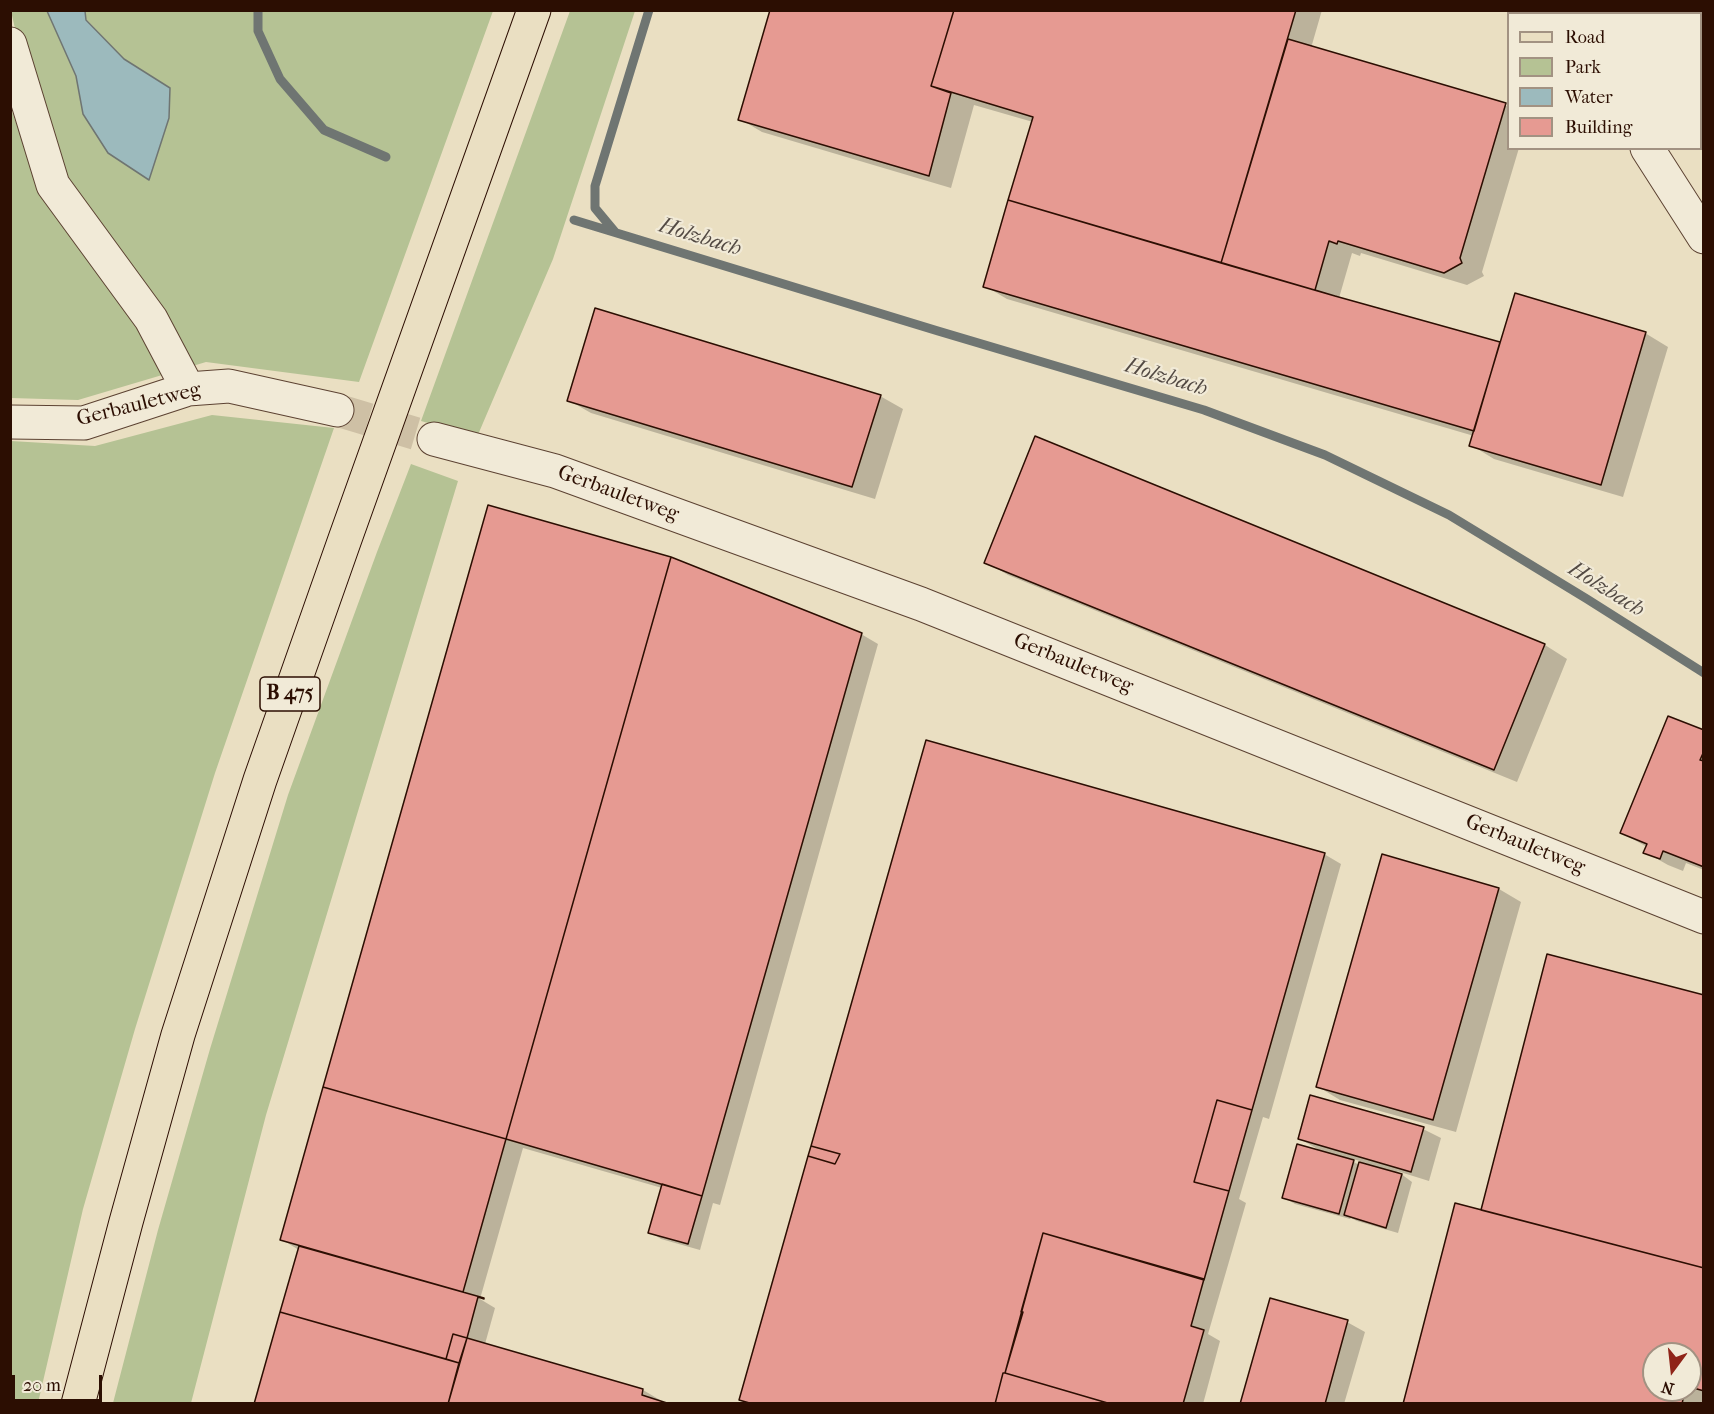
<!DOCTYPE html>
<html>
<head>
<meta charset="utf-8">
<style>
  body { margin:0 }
  #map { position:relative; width:1714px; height:1414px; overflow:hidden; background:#eadfc2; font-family:"IM FELL French Canon",serif }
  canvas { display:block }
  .frame { position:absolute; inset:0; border:12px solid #2c0e02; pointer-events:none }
  .legend { position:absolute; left:1507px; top:12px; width:195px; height:138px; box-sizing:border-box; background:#f1ead7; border:2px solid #a29282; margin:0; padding:8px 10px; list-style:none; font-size:18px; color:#2c0e02 }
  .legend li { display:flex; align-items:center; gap:12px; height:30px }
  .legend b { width:30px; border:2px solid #a29282 }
  .north { position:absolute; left:1642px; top:1342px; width:60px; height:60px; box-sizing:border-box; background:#f1ead7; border:2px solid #a29282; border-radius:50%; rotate:195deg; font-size:16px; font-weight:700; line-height:24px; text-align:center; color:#2c0e02 }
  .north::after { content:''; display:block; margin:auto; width:21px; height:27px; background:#8f2418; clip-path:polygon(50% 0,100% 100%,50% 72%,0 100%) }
  .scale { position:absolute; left:12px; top:1375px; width:90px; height:27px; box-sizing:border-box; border:3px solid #2c0e02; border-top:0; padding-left:8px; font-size:18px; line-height:21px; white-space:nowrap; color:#2c0e02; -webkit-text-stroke:4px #f1ead7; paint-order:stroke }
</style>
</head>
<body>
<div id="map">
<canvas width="1714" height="1414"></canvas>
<div class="frame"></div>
<ul class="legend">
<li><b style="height:8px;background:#eadfc2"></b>Road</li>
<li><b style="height:16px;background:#b5c294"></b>Park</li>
<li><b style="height:16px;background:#9cbabd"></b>Water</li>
<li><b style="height:16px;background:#e69a92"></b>Building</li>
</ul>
<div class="north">N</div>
<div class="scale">20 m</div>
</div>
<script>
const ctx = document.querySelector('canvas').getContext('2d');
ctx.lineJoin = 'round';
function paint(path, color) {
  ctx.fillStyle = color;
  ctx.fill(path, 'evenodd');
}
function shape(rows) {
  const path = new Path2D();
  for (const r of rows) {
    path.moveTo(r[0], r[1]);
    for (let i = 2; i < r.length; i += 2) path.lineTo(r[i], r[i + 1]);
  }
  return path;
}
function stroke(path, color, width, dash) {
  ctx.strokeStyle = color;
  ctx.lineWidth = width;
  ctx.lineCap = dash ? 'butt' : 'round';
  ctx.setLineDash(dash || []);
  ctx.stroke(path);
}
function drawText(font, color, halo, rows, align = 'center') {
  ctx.font = font + ' "IM FELL French Canon",serif';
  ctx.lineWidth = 4.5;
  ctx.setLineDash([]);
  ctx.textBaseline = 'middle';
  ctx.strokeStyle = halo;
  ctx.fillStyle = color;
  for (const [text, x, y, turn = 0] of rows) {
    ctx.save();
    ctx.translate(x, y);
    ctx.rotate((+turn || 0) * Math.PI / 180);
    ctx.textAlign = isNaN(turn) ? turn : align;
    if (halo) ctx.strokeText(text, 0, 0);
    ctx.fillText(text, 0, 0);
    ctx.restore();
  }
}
paint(shape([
  [11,11,47,11,76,76,83,114,149,179,169,118,170,88,124,59,86,19,85,11,493,11,359,382,206,362,78,400,11,398,10,106,26,151,63,176,26,77],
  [570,11,635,11,553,259,477,437,421,421],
  [212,415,334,428,215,773,135,1029,83,1209,38,1403,11,1403,11,441,95,446],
  [411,464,458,481,266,1115,191,1403,113,1403,158,1230,210,1049,288,795,377,552]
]), '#b5c294');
const water = shape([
  [47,11,85,11,86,20,124,59,170,88,169,118,149,180,108,153,83,114,76,76,47,11]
]);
paint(water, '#9cbabd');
stroke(water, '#6f7572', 1.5);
paint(shape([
  [772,10,1322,10,1311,48,1505,105,1508,107,1508,148,1519,148,1482,272,1484,276,1467,285,1361,253,1360,256,1352,253,1339,298,1501,344,1645,333,1668,347,1623,497,1494,459,1471,445,1474,436,1007,299,985,286,1033,122,974,105,951,188,762,132,740,119],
  [880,396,903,409,875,499,591,413,568,400],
  [1036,438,1545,645,1567,659,1517,782,1008,575,986,562],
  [861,634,878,644,720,1205,713,1203,700,1250,661,1239,650,1232,662,1188,523,1148,480,1299,495,1308,485,1344,643,1390,660,1400,660,1401,666,1404,255,1404,299,1250,281,1239],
  [1704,732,1704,870,1686,863,1683,871,1668,865,1645,852,1647,847,1622,833],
  [1324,854,1341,864,1269,1119,1263,1117,1239,1199,1246,1203,1208,1334,1220,1341,1203,1404,749,1404,741,1399],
  [1499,889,1521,902,1456,1132,1340,1100,1317,1086],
  [1704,997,1704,1404,1405,1404,1482,1212],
  [1654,1354,1690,1354,1690,1390,1654,1390],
  [1423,1129,1441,1138,1429,1181,1397,1171,1412,1182,1398,1233,1357,1221,1351,1218,1350,1219,1295,1204,1283,1197,1321,1151,1300,1139],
  [1349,1158,1360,1161,1359,1165,1349,1159],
  [1347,1322,1365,1332,1344,1404,1242,1404]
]), '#0003');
stroke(shape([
  [258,10,258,31,280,79,324,130,386,157],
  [574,220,938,331,1204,410,1325,455,1449,515,1587,599,1704,673],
  [615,232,595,208,595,186,649,10]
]), '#6f7572', 9);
const building = shape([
  [770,10,954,10,931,86,951,93,929,176,738,120,770,10],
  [954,10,1296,10,1221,263,1008,200,1033,117,931,86,954,10],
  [1660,10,1704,10,1704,41,1700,41,1700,14,1660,14,1660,10],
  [1288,39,1506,103,1460,258,1462,263,1444,273,1338,241,1337,244,1329,241,1315,290,1335,296,1221,263,1288,39],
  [1008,200,1335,296,1500,342,1474,431,983,287,1008,200],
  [1515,293,1646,332,1601,485,1469,446,1515,293],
  [595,308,881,395,852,487,567,401,595,308],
  [1035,436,1545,644,1494,770,984,563,1035,436],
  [488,505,671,557,506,1139,323,1087,488,505],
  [671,557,862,633,702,1196,506,1139,671,557],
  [1668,716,1704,730,1704,751,1700,760,1704,761,1704,867,1663,851,1660,859,1643,853,1647,844,1620,833,1668,716],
  [926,740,1325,853,1252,1110,1217,1100,1194,1182,1229,1191,1204,1280,1043,1233,1021,1312,1023,1312,1005,1373,1003,1373,995,1404,753,1404,739,1400,808,1156,835,1164,840,1154,811,1146,926,740],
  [1382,854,1499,888,1433,1120,1316,1087,1382,854],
  [1547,954,1704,995,1704,1268,1481,1210,1547,954],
  [323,1087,506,1139,463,1292,280,1240,323,1087],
  [1310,1095,1424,1127,1411,1172,1298,1139,1310,1095],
  [1217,1100,1252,1110,1229,1191,1194,1182,1217,1100],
  [1297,1144,1354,1160,1339,1214,1282,1198,1297,1144],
  [811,1146,840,1154,835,1164,808,1156,811,1146],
  [1359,1162,1402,1174,1386,1228,1344,1215,1359,1162],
  [662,1184,702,1196,688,1244,648,1233,662,1184],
  [1455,1203,1704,1268,1704,1391,1690,1387,1690,1354,1654,1354,1654,1390,1685,1390,1682,1404,1403,1404,1455,1203],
  [1043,1233,1204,1279,1191,1326,1204,1330,1183,1404,1111,1404,1005,1373,1043,1233],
  [299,1246,484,1298,484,1299,478,1297,467,1338,453,1334,446,1359,280,1312,299,1246],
  [1270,1298,1348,1320,1325,1404,1240,1404,1270,1298],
  [280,1312,459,1363,448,1404,254,1404,280,1312],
  [453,1334,467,1338,459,1363,446,1359,453,1334],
  [467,1338,643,1389,642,1395,670,1404,448,1404,467,1338],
  [1003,1373,1005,1373,1111,1404,995,1404,1003,1373]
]);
paint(building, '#e69a92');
stroke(building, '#2c0e02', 1.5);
stroke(shape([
  [337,410,434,439]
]), '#cec0a5', 33, [33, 16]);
const minor = shape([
  [1561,10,1563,14],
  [10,44,53,185,151,319,188,389],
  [1647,148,1704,237],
  [10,422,84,423,188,389,229,386,337,410],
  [434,439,555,471,921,604,1704,917]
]);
const major = shape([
  [78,1404,126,1222,178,1035,260,780,345,539,534,10]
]);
stroke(minor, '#5c4232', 35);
stroke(major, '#2c0e02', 35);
stroke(minor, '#f1ead7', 33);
stroke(major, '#eadfc2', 33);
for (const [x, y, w] of [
  [290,694,60]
]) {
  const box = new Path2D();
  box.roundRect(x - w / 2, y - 17, w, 34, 4.5);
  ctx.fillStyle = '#f1ead7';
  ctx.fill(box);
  stroke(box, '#2c0e02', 1.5);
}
drawText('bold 20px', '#2c0e02', null, [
  ["B 475",290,694]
]);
drawText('21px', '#2c0e02', '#f1ead7', [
  ["Gerbauletweg",139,405,-14],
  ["Gerbauletweg",618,494,20],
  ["Gerbauletweg",1073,664,22],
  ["Gerbauletweg",1525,845,22]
]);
drawText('italic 22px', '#534a43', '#f1ead7', [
  ["Holzbach",700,238,17],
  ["Holzbach",1166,378,17],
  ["Holzbach",1606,590,32]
]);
</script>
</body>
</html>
